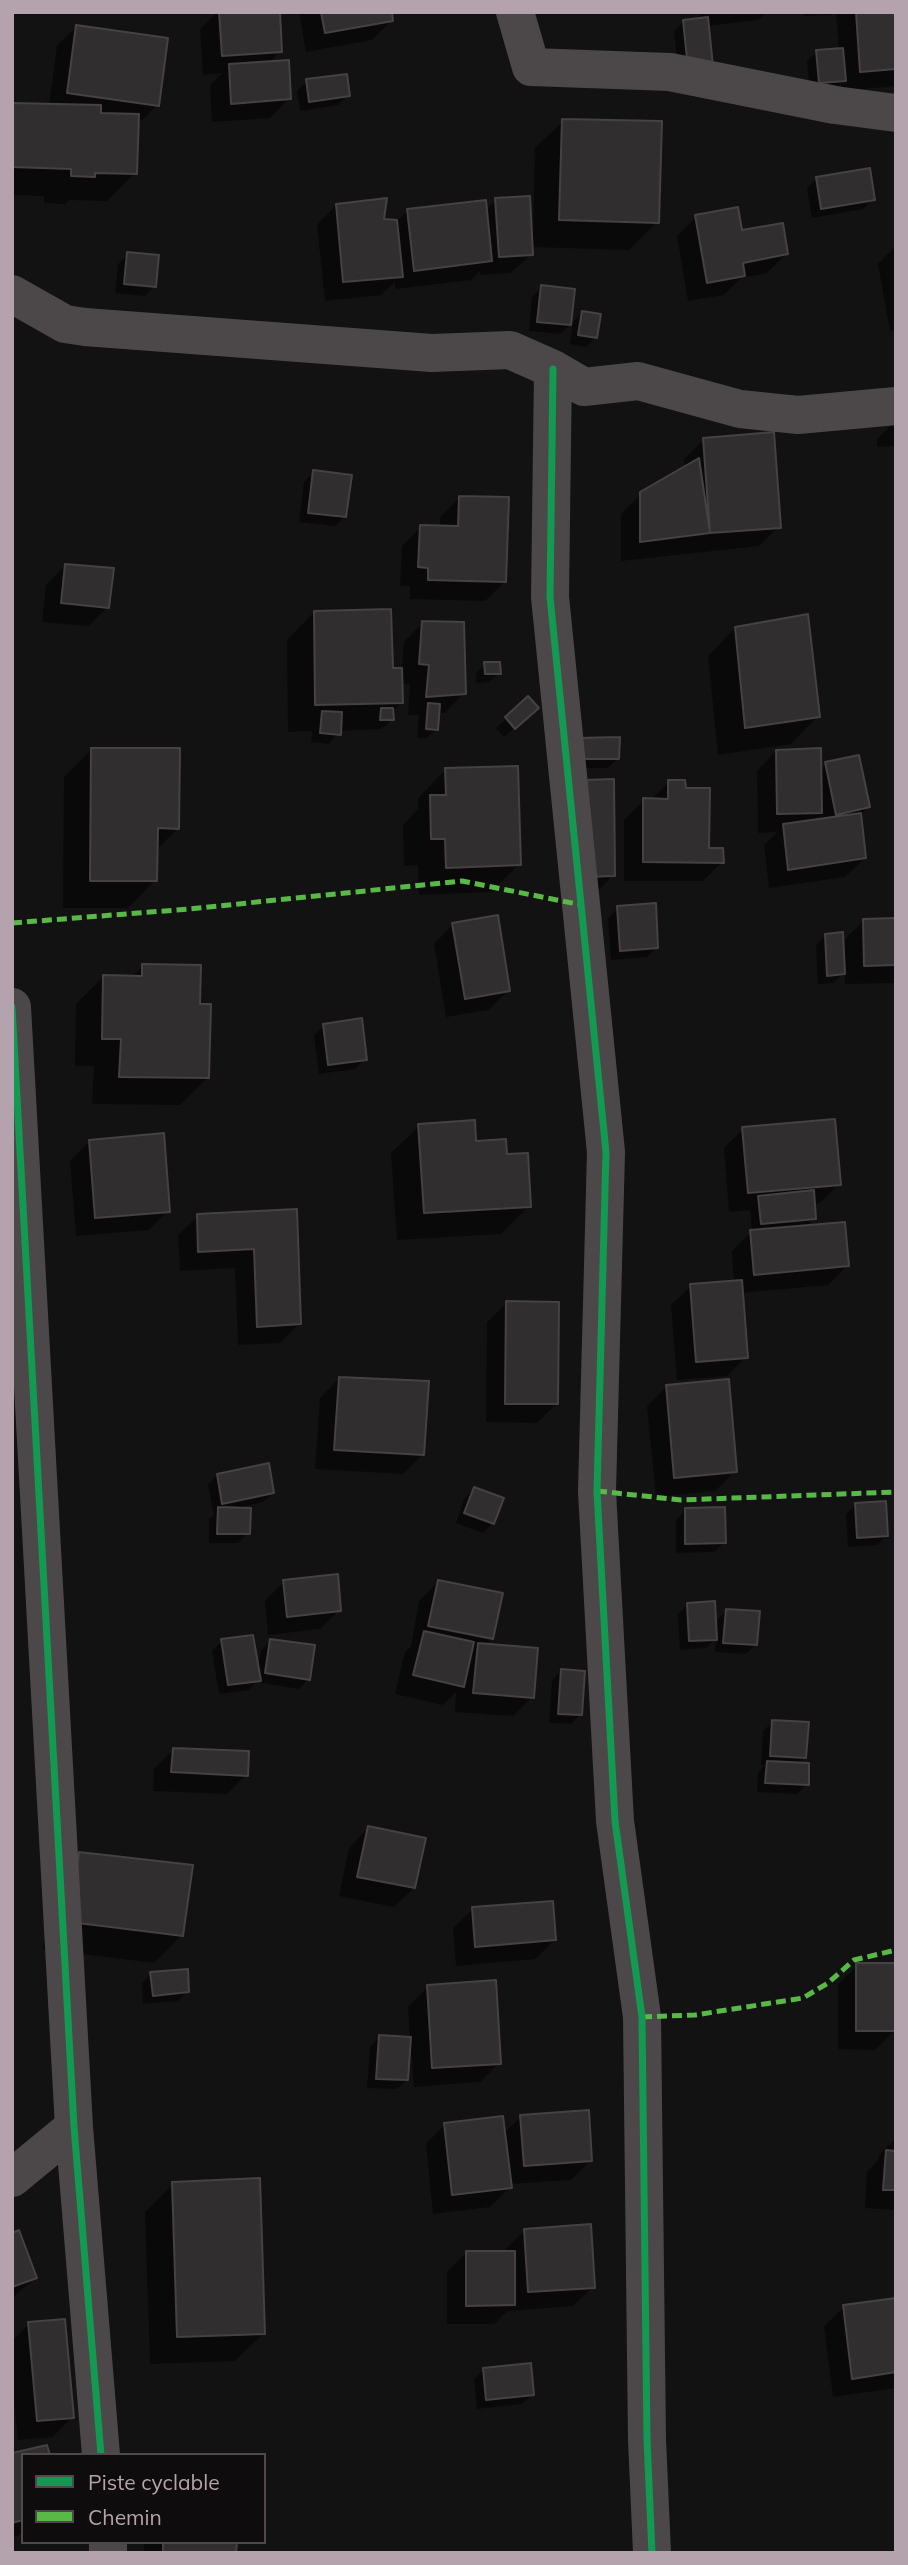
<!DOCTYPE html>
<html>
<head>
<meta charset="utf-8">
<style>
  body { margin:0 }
  #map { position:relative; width:908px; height:2565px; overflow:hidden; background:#121212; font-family:Mulish,sans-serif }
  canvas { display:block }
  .frame { position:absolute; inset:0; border:14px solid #b4a3ac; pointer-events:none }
  .legend { position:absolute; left:21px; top:2453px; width:245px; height:91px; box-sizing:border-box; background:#0e0c0d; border:2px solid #50484d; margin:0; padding:9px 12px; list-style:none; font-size:21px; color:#b4a3ac }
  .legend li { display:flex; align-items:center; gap:14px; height:35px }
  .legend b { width:35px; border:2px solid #50484d }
</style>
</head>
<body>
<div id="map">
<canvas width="908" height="2565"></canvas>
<div class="frame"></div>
<ul class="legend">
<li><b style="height:9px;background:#139951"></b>Piste cyclable</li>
<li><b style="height:9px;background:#58b947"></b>Chemin</li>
</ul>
</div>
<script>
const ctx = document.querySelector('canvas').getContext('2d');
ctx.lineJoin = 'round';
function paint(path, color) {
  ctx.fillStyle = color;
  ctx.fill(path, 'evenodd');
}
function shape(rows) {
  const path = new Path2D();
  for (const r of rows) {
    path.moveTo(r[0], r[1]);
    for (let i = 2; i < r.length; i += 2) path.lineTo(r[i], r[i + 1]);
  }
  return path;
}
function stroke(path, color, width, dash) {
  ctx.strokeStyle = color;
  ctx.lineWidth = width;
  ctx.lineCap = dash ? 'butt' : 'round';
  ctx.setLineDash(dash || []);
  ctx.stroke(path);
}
paint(shape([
  [217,12,278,12,280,51,269,63,289,98,270,118,212,122,210,85,222,73,203,75,200,29],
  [299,12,390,12,392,20,372,40,306,52],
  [699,12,766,12,758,20,707,26,679,78,674,31,684,21,700,20],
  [803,12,833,12,831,15,804,16],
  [836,12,896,12,896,86,841,91,841,83,834,90,810,92,807,61,817,52,839,50],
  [76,27,157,105,138,124,135,173,107,201,69,200,65,204,44,203,44,196,12,195,12,104,49,105,57,46],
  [307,81,348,95,338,105,300,111,297,91],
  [563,121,657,222,629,250,531,247,531,254,511,273,480,275,480,271,471,280,395,289,395,282,381,295,325,301,317,225,336,205,382,221,397,221,408,210,485,211,496,200,530,231,533,231,535,148],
  [817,178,873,199,863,209,812,218,807,188],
  [696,217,740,232,786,254,767,273,741,278,724,295,688,301,677,236],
  [896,246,896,330,890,331,878,264],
  [128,254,154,286,145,296,115,293,118,264],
  [542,287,570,325,560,334,529,331,532,297],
  [583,312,596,337,586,347,570,344,573,322],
  [896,421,896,446,877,447,877,439],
  [704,440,779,527,759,546,621,561,621,514,641,494,685,469,684,459],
  [314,472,345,517,335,526,299,522,304,482],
  [460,497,504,582,485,601,410,599,410,586,400,586,402,546,421,527,440,527,440,517],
  [65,566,108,607,88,626,42,622,46,585],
  [314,612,391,669,402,670,404,642,423,623,464,693,445,713,438,713,437,729,427,738,417,738,419,715,408,715,410,684,401,683,401,703,392,712,392,719,382,729,339,731,329,744,311,742,312,731,288,732,287,640],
  [735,628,818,716,791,744,718,755,708,656],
  [485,664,499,673,489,682,476,683,476,673],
  [528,699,527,717,504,737,496,728],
  [578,739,618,758,608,768,569,768],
  [92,749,178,828,156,850,155,880,128,908,63,908,64,777],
  [776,751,819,771,826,764,868,807,859,816,865,858,845,877,769,888,764,845,777,832,758,833,757,771],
  [445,770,519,864,492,892,419,895,418,865,404,866,403,825,418,809,418,798],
  [669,782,707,850,722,862,703,881,624,881,624,820,644,800,651,800],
  [565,801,613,875,594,895],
  [618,908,657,947,647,957,611,960,608,918],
  [864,920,896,920,896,983,845,984,845,972,833,983,818,984,816,945,825,935,841,943],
  [453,924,508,991,488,1010,446,1017,434,944],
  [143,966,198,1006,208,1077,180,1105,92,1104,94,1066,75,1066,76,1004,104,976,131,977],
  [324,1025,365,1059,355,1069,319,1074,314,1035],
  [419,1126,475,1143,505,1156,529,1206,501,1234,397,1240,391,1153],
  [743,1129,839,1184,820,1203,813,1204,815,1218,805,1227,847,1266,828,1285,741,1293,746,1357,727,1376,677,1380,671,1305,691,1286,734,1283,732,1251,752,1231,750,1210,729,1212,724,1148],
  [90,1141,168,1211,149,1230,76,1236,70,1161],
  [295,1211,300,1323,280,1343,238,1345,235,1268,180,1271,178,1235,198,1216],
  [507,1303,556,1404,537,1423,486,1422,487,1322],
  [339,1379,423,1454,403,1474,315,1469,320,1398],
  [667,1386,735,1471,715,1491,656,1497,647,1406],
  [217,1475,273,1493,263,1502,237,1508,248,1533,238,1543,209,1543,209,1519,214,1515,208,1485],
  [474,1489,493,1523,483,1533,456,1523,464,1499],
  [856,1505,887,1536,877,1545,848,1547,846,1514],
  [685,1510,724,1543,714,1552,676,1553,676,1520],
  [284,1582,339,1610,320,1629,268,1635,265,1601],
  [438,1582,491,1639,485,1646,532,1697,513,1716,455,1712,456,1692,443,1705,395,1694,405,1652,411,1646,419,1601],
  [688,1605,714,1623,726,1611,756,1644,746,1654,715,1652,716,1638,706,1648,680,1650,678,1614],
  [271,1640,308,1679,299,1689,256,1682,249,1690,219,1694,212,1651,222,1641,258,1670,261,1650],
  [561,1671,580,1714,571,1724,549,1723,552,1681],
  [773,1721,804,1758,798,1764,807,1784,797,1794,757,1792,758,1772,765,1765,761,1765,763,1731],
  [173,1750,246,1775,227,1794,153,1791,154,1769],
  [368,1828,414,1888,394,1907,339,1896,349,1848],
  [80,1854,182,1935,154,1963,43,1949,52,1881],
  [473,1909,555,1940,535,1959,456,1966,453,1928],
  [857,1965,895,2030,875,2050,838,2049,838,1985],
  [151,1974,187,1991,178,2001,143,2004,142,1983],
  [428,1987,499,2063,480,2082,414,2087,411,2049,409,2049,407,2080,397,2089,367,2088,370,2047,379,2037,410,2039,408,2007],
  [521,2117,590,2161,571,2180,509,2184,510,2187,490,2207,433,2214,426,2144,445,2124,503,2134],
  [896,2138,896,2210,865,2208,867,2172,878,2160,879,2155],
  [173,2184,263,2334,235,2361,150,2364,145,2212],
  [525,2230,593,2287,573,2306,507,2311,494,2324,447,2324,447,2272,466,2253,505,2253,505,2250],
  [12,2235,35,2278,12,2298],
  [896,2300,896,2388,833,2397,824,2326,844,2307],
  [29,2324,72,2417,53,2437,18,2440,12,2376,12,2341],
  [484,2369,532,2395,522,2404,477,2409,474,2379],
  [12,2455,23,2455,23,2534,12,2537],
  [144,2542,235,2542,235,2553,144,2553]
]), '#0007');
const building = shape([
  [219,12,280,12,282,52,222,56,219,12],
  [321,12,392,12,393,21,325,33,321,12],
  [856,12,896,12,896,69,860,72,856,12],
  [708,17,713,66,688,69,683,20,708,17],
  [76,25,168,38,159,106,67,93,76,25],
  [843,48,846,81,819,83,816,50,843,48],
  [289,60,291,99,231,104,229,64,289,60],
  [347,74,350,96,309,102,306,79,347,74],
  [12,103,101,105,101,113,139,114,137,174,95,173,95,177,71,176,71,169,12,167,12,103],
  [562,119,662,121,659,223,559,220,562,119],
  [870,168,875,200,821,209,816,177,870,168],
  [530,196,533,255,499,257,495,198,530,196],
  [387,198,384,219,397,220,403,277,343,282,336,204,387,198],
  [486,200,492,261,414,271,407,209,486,200],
  [738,207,742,230,783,223,788,254,743,263,745,276,707,283,695,215,738,207],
  [127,252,159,255,156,287,124,284,127,252],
  [541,285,575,289,571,325,537,322,541,285],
  [582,311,601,314,597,338,578,335,582,311],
  [774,432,781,528,710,533,703,438,774,432],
  [699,458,710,533,640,542,640,492,699,458],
  [313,470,352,475,346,517,308,513,313,470],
  [459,496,509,497,506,582,428,580,428,568,418,567,420,525,458,526,459,496],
  [65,564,114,568,109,608,61,603,65,564],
  [391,609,393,668,402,668,403,703,315,705,314,611,391,609],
  [808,614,820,717,745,728,735,627,808,614],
  [422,621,464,622,466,694,426,697,429,665,419,664,422,621],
  [484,662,500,662,501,674,485,674,484,662],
  [528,696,539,708,515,729,505,717,528,696],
  [428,703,440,704,438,730,426,729,428,703],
  [381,708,393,708,394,720,380,720,381,708],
  [322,711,342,712,341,735,320,733,322,711],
  [620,737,619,759,578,759,578,738,620,737],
  [91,748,180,748,179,829,158,828,157,881,90,881,91,748],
  [821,748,822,813,777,814,776,750,821,748],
  [859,755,870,807,836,815,825,762,859,755],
  [518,766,521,865,446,868,445,839,431,839,430,795,446,795,445,768,518,766],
  [614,779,615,876,585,877,584,780,614,779],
  [668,780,685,780,686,788,710,788,709,848,723,848,724,863,643,862,643,798,668,799,668,780],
  [861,813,866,858,788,870,783,824,861,813],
  [656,903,658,948,620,951,617,906,656,903],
  [498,915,510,991,465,999,452,923,498,915],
  [896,918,896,965,864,966,863,919,896,918],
  [843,932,845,974,827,976,825,934,843,932],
  [142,964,201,965,200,1004,211,1004,209,1078,119,1077,121,1039,102,1039,103,975,142,976,142,964],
  [362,1018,367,1060,328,1065,323,1024,362,1018],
  [835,1119,841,1185,748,1193,742,1127,835,1119],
  [475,1120,476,1141,506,1139,507,1154,528,1153,531,1207,424,1213,418,1124,475,1120],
  [164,1133,170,1212,95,1218,89,1140,164,1133],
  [814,1190,816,1219,761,1224,758,1196,814,1190],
  [297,1209,301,1324,257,1327,254,1249,198,1252,197,1214,297,1209],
  [845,1222,849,1266,754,1275,750,1230,845,1222],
  [742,1280,748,1358,696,1362,690,1284,742,1280],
  [506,1301,559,1302,558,1404,505,1404,506,1301],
  [339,1377,429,1381,424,1455,334,1450,339,1377],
  [729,1379,737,1472,674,1478,666,1385,729,1379],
  [269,1463,274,1493,222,1504,217,1474,269,1463],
  [474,1487,504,1498,494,1524,464,1513,474,1487],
  [886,1501,888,1536,857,1538,855,1503,886,1501],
  [218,1507,251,1508,250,1534,217,1534,218,1507],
  [725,1507,726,1543,685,1544,685,1508,725,1507],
  [338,1574,341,1611,287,1617,283,1580,338,1574],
  [438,1580,503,1593,493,1639,428,1626,438,1580],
  [715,1601,717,1640,689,1641,687,1603,715,1601],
  [726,1609,760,1611,757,1645,723,1643,726,1609],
  [424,1631,474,1642,464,1687,413,1675,424,1631],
  [253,1635,261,1681,228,1685,221,1639,253,1635],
  [270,1639,315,1645,310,1680,265,1673,270,1639],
  [478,1643,538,1648,534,1698,473,1693,478,1643],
  [561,1669,585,1671,582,1715,558,1714,561,1669],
  [772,1720,809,1722,806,1758,770,1756,772,1720],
  [173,1748,249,1751,248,1776,171,1772,173,1748],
  [767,1761,809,1763,809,1785,765,1783,767,1761],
  [368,1826,426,1838,415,1888,357,1877,368,1826],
  [79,1852,193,1865,183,1936,70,1922,79,1852],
  [553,1901,556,1940,475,1947,472,1907,553,1901],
  [856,1963,896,1963,896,2031,856,2031,856,1963],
  [188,1969,189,1992,153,1996,150,1972,188,1969],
  [496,1980,501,2064,432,2068,427,1985,496,1980],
  [379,2035,411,2037,408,2080,376,2079,379,2035],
  [589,2110,592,2161,524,2166,520,2115,589,2110],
  [503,2116,512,2188,452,2195,444,2123,503,2116],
  [886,2150,896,2151,896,2190,883,2190,886,2150],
  [260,2178,265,2334,177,2337,172,2182,260,2178],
  [591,2224,595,2288,528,2292,524,2229,591,2224],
  [19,2230,37,2278,12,2287,12,2233,19,2230],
  [466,2251,515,2251,515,2305,466,2306,466,2251],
  [896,2298,896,2372,852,2379,843,2305,896,2298],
  [65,2319,74,2418,37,2421,28,2322,65,2319],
  [531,2363,534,2395,486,2400,483,2368,531,2363],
  [47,2445,50,2455,23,2455,23,2520,12,2523,12,2453,47,2445],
  [163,2542,237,2542,236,2553,163,2553,163,2542]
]);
paint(building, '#302e2f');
stroke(building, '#464144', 2);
stroke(shape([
  [515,12,531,67,670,72,835,105,896,113],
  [12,294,65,324,85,327,432,353,510,350,553,369,584,387,638,381,740,409,798,415,896,406],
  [553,369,550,597,606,1152,597,1491,615,1821,642,2017,647,2439,652,2553],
  [12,1007,74,2127,101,2455],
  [12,2178,74,2127],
  [108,2553,108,2542]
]), '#4c484a', 38);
stroke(shape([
  [12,923,189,909,462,881,582,905],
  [597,1491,681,1500,896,1492],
  [642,2017,695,2015,803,1998,828,1983,854,1960,896,1950]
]), '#58b947', 5, [10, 5]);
stroke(shape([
  [553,369,550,597,606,1152,597,1491,615,1821,642,2017,647,2439,652,2553],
  [12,1007,74,2127,101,2455]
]), '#139951', 7);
</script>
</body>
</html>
